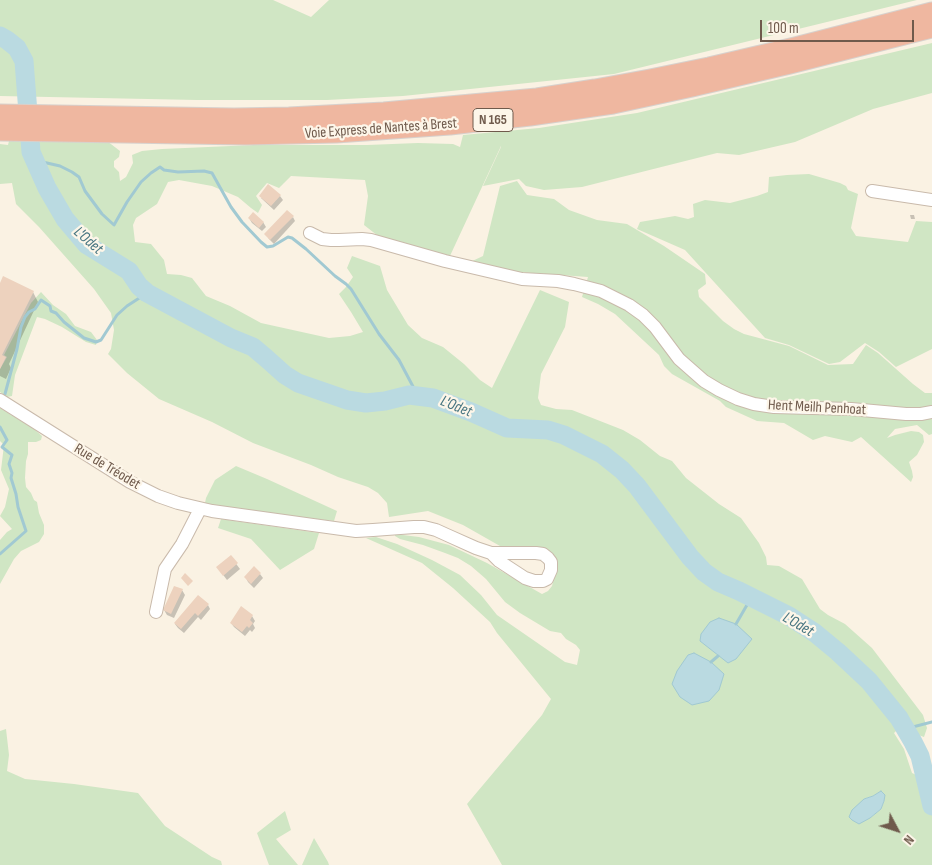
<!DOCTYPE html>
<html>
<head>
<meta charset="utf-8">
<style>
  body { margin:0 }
  #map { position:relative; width:932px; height:865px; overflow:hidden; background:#faf2e3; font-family:"Sofia Sans Condensed",sans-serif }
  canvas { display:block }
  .north { position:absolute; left:872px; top:805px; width:50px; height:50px; -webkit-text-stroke:4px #fdf6e9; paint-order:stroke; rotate:130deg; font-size:14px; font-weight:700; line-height:20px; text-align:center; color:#6f5a4c }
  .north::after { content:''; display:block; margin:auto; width:18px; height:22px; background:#6f5a4c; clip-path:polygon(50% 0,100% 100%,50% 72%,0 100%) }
  .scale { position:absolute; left:760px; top:20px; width:154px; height:22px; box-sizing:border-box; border:2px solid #6f5a4c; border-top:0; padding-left:6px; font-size:15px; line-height:18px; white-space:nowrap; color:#6f5a4c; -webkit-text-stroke:4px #fdf6e9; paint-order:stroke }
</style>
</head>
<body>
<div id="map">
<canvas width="932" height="865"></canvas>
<div class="north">N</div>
<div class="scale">100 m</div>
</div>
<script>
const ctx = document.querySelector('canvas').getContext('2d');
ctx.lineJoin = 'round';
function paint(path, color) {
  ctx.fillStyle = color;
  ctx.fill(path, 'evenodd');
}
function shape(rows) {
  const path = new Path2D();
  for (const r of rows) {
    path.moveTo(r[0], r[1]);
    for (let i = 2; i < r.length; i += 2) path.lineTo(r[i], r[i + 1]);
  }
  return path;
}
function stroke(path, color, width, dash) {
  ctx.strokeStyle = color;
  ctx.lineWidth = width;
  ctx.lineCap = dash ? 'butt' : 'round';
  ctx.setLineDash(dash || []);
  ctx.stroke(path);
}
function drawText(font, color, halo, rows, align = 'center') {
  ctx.font = font + ' "Sofia Sans Condensed",sans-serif';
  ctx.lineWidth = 4.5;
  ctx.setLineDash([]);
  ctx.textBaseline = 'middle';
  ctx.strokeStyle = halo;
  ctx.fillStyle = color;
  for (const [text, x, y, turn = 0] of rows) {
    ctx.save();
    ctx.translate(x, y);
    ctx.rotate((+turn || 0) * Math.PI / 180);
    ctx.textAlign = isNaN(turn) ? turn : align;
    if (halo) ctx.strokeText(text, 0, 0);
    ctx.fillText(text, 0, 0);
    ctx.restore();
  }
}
paint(shape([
  [0,0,273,0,311,17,329,0,917,0,614,74,403,96,327,100,197,100,0,96],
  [932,43,932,93,873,109,795,142,739,155,717,153,582,187,544,190,526,186,519,179,483,186,501,147,501,146,449,258,382,239,364,225,368,196,365,180,291,176,279,188,267,183,256,196,262,205,258,213,251,208,238,197,212,186,179,180,168,182,157,204,136,218,133,225,135,242,151,244,164,260,167,274,181,275,192,278,206,296,230,306,261,323,329,338,350,336,363,332,351,312,339,294,346,287,353,277,347,268,352,256,380,266,387,290,408,325,422,338,443,347,464,364,480,380,492,388,540,290,569,302,565,327,541,374,538,398,541,405,556,409,572,410,623,430,640,440,660,456,672,461,686,478,719,504,741,518,759,543,766,557,767,565,779,566,802,579,820,609,828,615,845,624,872,648,923,715,927,728,924,737,899,728,894,733,904,749,912,773,932,782,932,865,502,865,467,804,542,715,551,699,497,633,490,622,453,588,422,563,366,538,376,537,397,544,432,560,460,575,481,595,497,615,565,662,577,665,580,650,576,645,566,639,561,633,550,631,520,613,505,602,486,579,471,566,458,558,445,553,423,545,400,539,395,536,395,534,419,537,449,545,487,563,542,594,548,591,552,586,556,570,556,564,500,546,463,525,428,511,389,517,387,503,378,493,368,487,338,477,311,465,253,443,212,422,159,399,127,373,108,354,111,349,114,330,111,313,94,289,39,227,16,204,12,183,0,184,0,144,8,145,9,141,107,141,120,151,119,157,114,161,114,167,119,172,120,181,126,177,133,163,132,155,142,151,162,149,254,145,367,145,418,143,453,144,460,147,463,135,539,128,637,113],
  [881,792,884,801,881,809,870,818,864,799,873,796],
  [809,174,840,183,846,186,848,190,858,194,851,228,856,236,908,242,916,221,932,222,932,349,896,367,879,352,865,343,840,362,829,364,789,345,765,338,685,250,637,229,640,222,675,216,688,219,694,217,693,204,705,200,730,203,757,196,768,192,769,177,787,175],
  [517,181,527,195,554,199,569,210,597,220,627,224,664,246,705,274,706,284,698,290,699,297,723,321,734,329,744,334,789,346,828,365,853,364,866,345,878,353,913,384,925,393,932,393,932,434,929,435,917,425,895,429,887,438,895,435,911,431,919,432,923,435,924,442,917,455,909,462,912,471,913,477,911,482,861,437,852,442,825,436,813,440,784,423,757,421,726,407,720,401,672,374,664,366,659,355,615,314,598,304,582,297,588,277,504,271,468,263,483,256,500,186],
  [41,292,53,305,66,314,75,326,91,332,97,340,96,345,86,342,62,327,45,319,37,317,15,375,12,396,7,397,0,392,0,369,7,357,4,355,31,303],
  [0,408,34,429,42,436,41,440,36,442,28,442,28,454,26,461,25,478,26,487,31,493,34,500,37,502,39,513,44,525,44,534,39,542,21,551,14,559,0,584,0,540,7,532,12,529,0,516,5,507,9,489,1,470,4,445,0,441],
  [236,466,267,479,337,511,334,521,222,508,205,503,206,498,215,480],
  [221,519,319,533,314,549,280,570,251,539,218,528],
  [6,729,9,755,7,771,25,779,74,784,138,793,165,826,212,857,221,861,222,865,0,865,0,731],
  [285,811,291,830,276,839,298,865,269,865,257,833],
  [314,838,328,862,329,865,302,865]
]), '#d0e6c4');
const water = shape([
  [719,618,736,624,752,639,736,659,728,663,700,641,701,634,710,622,719,618],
  [694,653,711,662,724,674,719,690,709,701,692,705,680,697,672,684,677,671,688,655,694,653],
  [881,791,885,795,884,801,881,809,870,818,859,824,852,820,849,817,852,810,864,799,873,796,881,791]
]);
paint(water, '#badae1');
stroke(water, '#a1c9d2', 1);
paint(shape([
  [280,196,283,200,274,210,261,198],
  [910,215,914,215,915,219,911,219],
  [293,217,295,221,274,244,269,239,266,234],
  [249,218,263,222,266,227,262,231,252,223],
  [0,286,33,292,38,302,9,364,11,368,6,379,0,376],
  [231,557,240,569,227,580,221,572],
  [260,574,263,578,254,588,248,582,246,578],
  [182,590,185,595,174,618,167,615,164,610],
  [208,605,210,609,201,620,198,617,184,633,178,628,175,624],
  [252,616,255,621,253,624,255,628,252,632,250,630,245,636,234,627,231,623]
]), '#0003');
stroke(shape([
  [34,160,60,166,72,172,79,177,85,191,102,214,114,225,127,202,141,182,151,173,160,167,164,170,178,172,204,171,212,173,231,207,242,222,261,242,267,247,273,246,288,237,292,238,306,249,335,276,346,284,351,289,379,334,399,360,418,396],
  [5,394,17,349,21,327,25,317,29,312,35,309,41,300,50,306,51,311,56,313,64,322,84,338,96,342,101,340,117,315,127,306,147,293],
  [0,427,7,440,2,447,12,455,9,464,12,473,11,478,16,494,18,507,26,531,0,554],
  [736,624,751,598],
  [711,662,718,656],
  [905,729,932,722]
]), '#a1c9d2', 3);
stroke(shape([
  [0,36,7,40,17,48,24,61,31,152,47,188,65,219,87,245,129,271,139,286,147,293,231,338,253,347,266,358,285,375,298,383,347,400,366,403,385,401,409,395,433,398,471,412,507,428,548,430,564,435,602,454,622,470,637,486,690,557,704,572,718,582,739,591,789,616,815,633,838,652,869,681,899,718,913,742,920,756,932,806]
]), '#badae1', 19);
paint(shape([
  [268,184,281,195,271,206,259,196],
  [287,210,294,216,270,240,264,234],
  [253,212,264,222,259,228,248,218],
  [3,276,34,291,2,355,6,357,0,369,0,283],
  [231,555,238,563,223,576,216,567],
  [254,566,261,573,251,584,244,577],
  [185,573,193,581,188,586,181,578],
  [174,586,183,589,171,614,163,610],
  [198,595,209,604,198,616,195,613,181,629,174,623],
  [241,606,253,615,250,620,253,623,249,628,247,626,242,632,230,623]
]), '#edd2be');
const minor = shape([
  [872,191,932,200],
  [310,233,322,239,331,240,339,240,362,239,371,240,445,261,522,279,558,281,574,284,601,291,629,305,643,315,655,327,679,359,704,381,719,390,738,399,754,404,774,407,851,409,906,414,921,414,932,412],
  [0,400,130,482,158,496,178,503,212,511,356,531,373,530,414,527,424,527,436,530,447,535,476,548,491,553,536,553,543,554,548,558,551,562,551,570,547,579,543,581,534,581,525,578,499,561,491,553],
  [156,612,165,569,182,544,200,509]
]);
const highway = shape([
  [0,114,234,118,289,117,384,112,537,98,595,89,650,79,709,67,795,47,932,12],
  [0,131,246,135,336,133,450,125,530,116,613,104,692,87,790,64,932,28]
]);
stroke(minor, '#c9baab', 14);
stroke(highway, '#d7d1cd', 21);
stroke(minor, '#fff', 12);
stroke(highway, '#efb7a0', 19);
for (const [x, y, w] of [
  [493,120,40]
]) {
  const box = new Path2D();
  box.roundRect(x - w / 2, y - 11.5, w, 23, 4);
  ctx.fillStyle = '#fdf6e9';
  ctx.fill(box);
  stroke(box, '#6f5a4c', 1);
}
drawText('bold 14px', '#6f5a4c', null, [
  ["N 165",493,120]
]);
drawText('15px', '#6f5a4c', '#fdf6e9', [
  ["Voie Express de Nantes à Brest",381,129,-4],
  ["Hent Meilh Penhoat",817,408,3],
  ["Rue de Tréodet",107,467,31]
]);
drawText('italic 16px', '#477581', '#fdf6e9', [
  ["L'Odet",88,241,41],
  ["L'Odet",456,407,22],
  ["L'Odet",798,625,30]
]);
</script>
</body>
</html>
